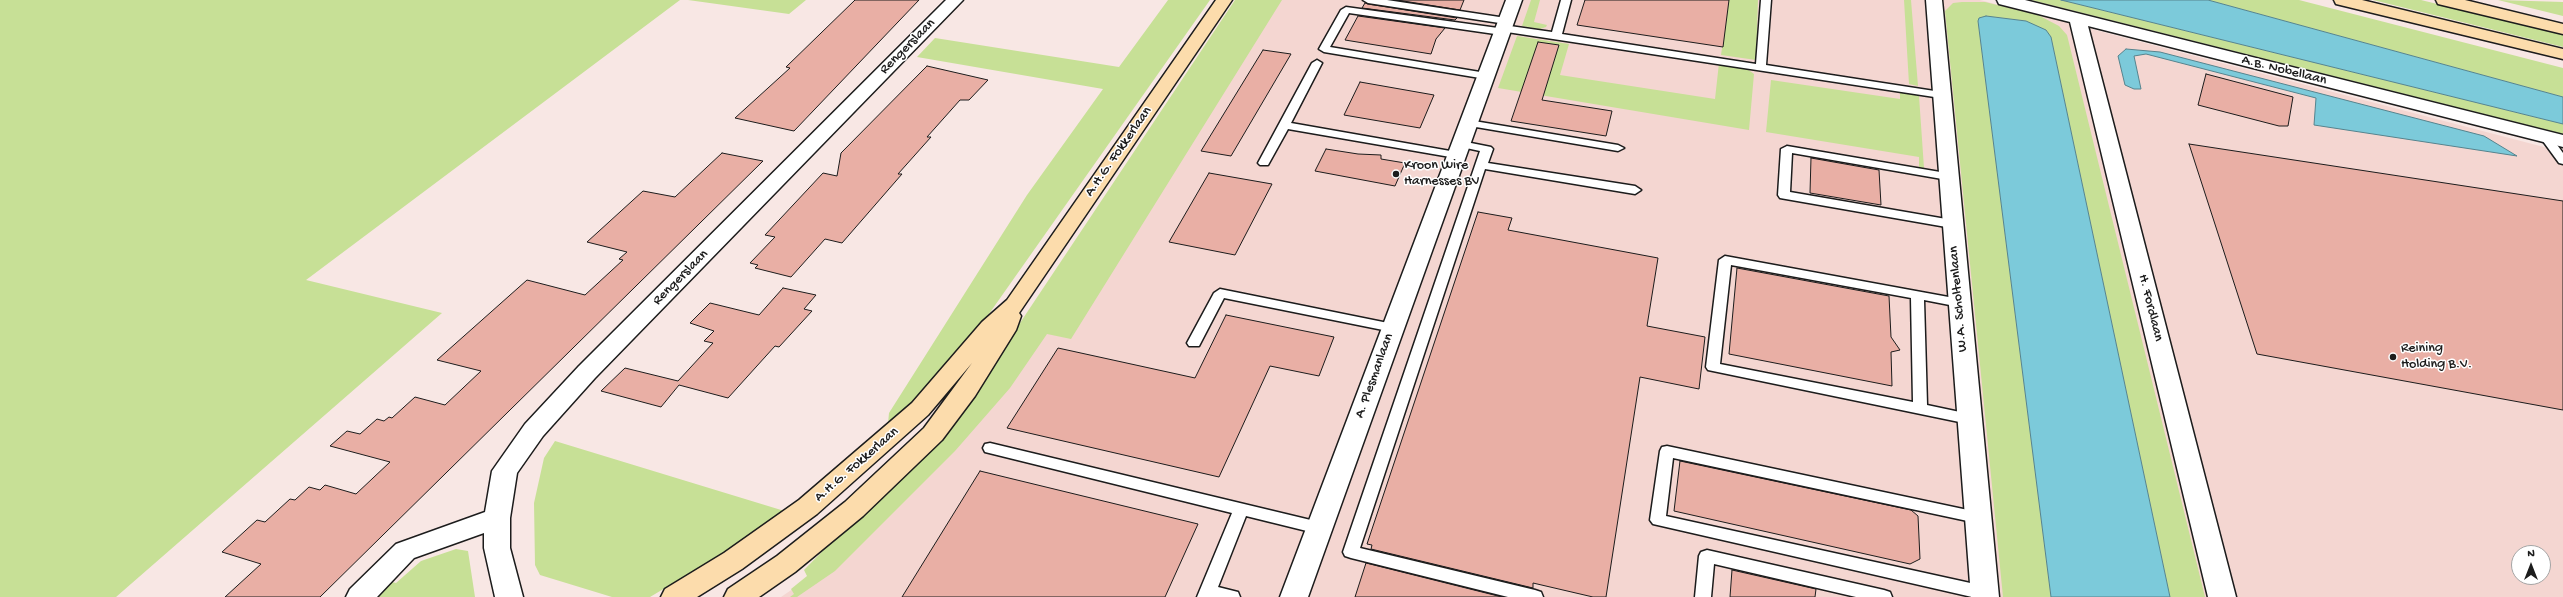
<!DOCTYPE html>
<html>
<head>
<meta charset="utf-8">
<style>
  body { margin:0 }
  #map { position:relative; width:2563px; height:597px; overflow:hidden; background:#f8e7e4; font-family:"Gochi Hand",sans-serif }
  canvas { display:block }
  .north { position:absolute; left:2511px; top:545px; width:40px; height:40px; box-sizing:border-box; background:#fff; border:1px solid #a4a4a4; border-radius:50%; rotate:0deg; font-size:11px; font-weight:700; line-height:16px; text-align:center; color:#1c1c1c }
  .north::after { content:''; display:block; margin:auto; width:14px; height:18px; background:#1c1c1c; clip-path:polygon(50% 0,100% 100%,50% 72%,0 100%) }
</style>
</head>
<body>
<div id="map">
<canvas width="2563" height="597"></canvas>
<div class="north">N</div>
</div>
<script>
const ctx = document.querySelector('canvas').getContext('2d');
ctx.lineJoin = 'round';
function paint(path, color) {
  ctx.fillStyle = color;
  ctx.fill(path, 'evenodd');
}
function shape(rows) {
  const path = new Path2D();
  for (const r of rows) {
    path.moveTo(r[0], r[1]);
    for (let i = 2; i < r.length; i += 2) path.lineTo(r[i], r[i + 1]);
  }
  return path;
}
function stroke(path, color, width, dash) {
  ctx.strokeStyle = color;
  ctx.lineWidth = width;
  ctx.lineCap = dash ? 'butt' : 'round';
  ctx.setLineDash(dash || []);
  ctx.stroke(path);
}
function drawText(font, color, halo, rows, align = 'center') {
  ctx.font = font + ' "Gochi Hand",sans-serif';
  ctx.lineWidth = 3;
  ctx.setLineDash([]);
  ctx.textBaseline = 'middle';
  ctx.strokeStyle = halo;
  ctx.fillStyle = color;
  for (const [text, x, y, turn = 0] of rows) {
    ctx.save();
    ctx.translate(x, y);
    ctx.rotate((+turn || 0) * Math.PI / 180);
    ctx.textAlign = isNaN(turn) ? turn : align;
    if (halo) ctx.strokeText(text, 0, 0);
    ctx.fillText(text, 0, 0);
    ctx.restore();
  }
}
paint(shape([
  [1274,0,1980,0,2563,152,2563,597,781,597,844,554],
  [2519,553,2543,553,2543,577,2519,577]
]), '#f4d6d1');
paint(shape([
  [0,0,680,0,306,280,442,313,116,597,0,597],
  [688,0,806,0,789,14],
  [1168,0,1210,0,953,365,887,434,889,413,1027,195,1103,89,917,57,935,38,1119,67],
  [1235,0,1282,0,1071,339,1047,334,1010,388,955,451,835,571,797,597,790,597,794,594,791,589,807,576,804,570,854,519,992,365],
  [1531,0,1540,0,1534,22,1547,25,1546,27,1540,29,1522,26],
  [1729,0,1758,0,1756,60,1721,55],
  [1904,0,1911,0,1918,86,1909,84],
  [2031,0,2061,0,2563,124,2563,134],
  [2208,0,2299,0,2563,68,2563,97],
  [2373,0,2421,0,2563,35,2563,47],
  [2498,0,2563,2,2563,16],
  [1962,2,1985,2,2038,15,2059,26,2067,35,2205,597,2170,597,2051,37,2026,21,1995,17,1980,18,1978,21,2051,597,2003,597,1945,11,1953,3],
  [1517,36,1569,44,1560,75,1715,99,1719,63,1746,68,1754,74,1749,130,1498,88],
  [1771,80,1900,99,1900,91,1919,96,1924,168,1919,167,1919,157,1766,132],
  [555,441,791,513,650,597,612,597,540,575,535,565,534,503,544,458],
  [456,549,468,551,475,597,373,597,388,581,396,583,421,561]
]), '#c7e096');
const water = shape([
  [2061,0,2208,0,2563,97,2563,124,2061,0],
  [1986,16,2026,21,2046,30,2051,37,2170,597,2051,597,1978,21,1979,18,1986,16],
  [2126,49,2160,52,2484,136,2517,156,2314,125,2316,98,2146,54,2134,56,2141,89,2134,89,2125,85,2118,56,2126,49]
]);
paint(water, '#7ccada');
stroke(water, '#56848e', 1);
const building = shape([
  [855,0,919,0,794,131,735,118,790,68,786,67,855,0],
  [1397,0,1464,0,1460,10,1397,0],
  [1585,0,1729,0,1723,47,1577,25,1585,0],
  [1365,3,1368,4,1457,18,1455,20,1362,8,1365,3],
  [1358,16,1445,28,1436,39,1431,54,1345,40,1358,16],
  [1538,42,1559,45,1542,100,1612,111,1606,136,1511,121,1538,42],
  [1263,50,1291,54,1231,156,1201,151,1263,50],
  [927,66,988,80,969,100,960,100,927,137,931,137,898,174,902,174,842,243,825,239,791,277,755,268,758,265,750,263,775,237,765,235,823,173,837,176,841,153,927,66],
  [2206,74,2293,97,2288,126,2279,126,2198,105,2206,74],
  [1360,82,1434,95,1420,128,1344,115,1360,82],
  [2189,144,2563,201,2563,410,2257,354,2189,144],
  [1326,149,1358,154,1381,155,1381,159,1405,163,1395,186,1315,171,1326,149],
  [722,153,763,161,320,597,225,597,261,564,222,552,257,520,265,522,290,499,295,500,309,487,320,490,325,485,356,494,390,462,330,446,347,431,360,434,377,419,384,421,389,417,392,418,415,397,445,405,481,371,437,360,527,280,585,295,623,260,619,259,627,252,587,242,643,191,675,197,722,153],
  [1811,158,1879,170,1881,205,1810,193,1811,158],
  [1209,173,1272,184,1235,255,1169,242,1209,173],
  [1478,212,1512,218,1508,230,1658,258,1647,326,1705,337,1699,389,1640,377,1606,597,1593,597,1533,583,1533,588,1371,549,1372,545,1367,544,1478,212],
  [1737,268,1889,296,1891,337,1900,350,1891,352,1892,386,1729,354,1737,268],
  [783,288,816,295,804,309,812,311,779,347,775,346,728,398,679,385,661,407,601,391,625,368,678,381,713,343,704,341,714,331,690,323,710,303,759,315,783,288],
  [1226,315,1334,337,1319,376,1270,366,1219,477,1007,428,1058,348,1195,378,1226,315],
  [1680,461,1911,510,1918,516,1920,559,1910,564,1674,511,1680,461],
  [980,471,1198,524,1165,597,902,597,980,471],
  [1366,563,1502,597,1355,597,1366,563],
  [1732,570,1816,589,1815,597,1730,597,1732,570]
]);
paint(building, '#e9afa5');
stroke(building, '#1c1c1c', 1);
const service = shape([
  [1363,0,1387,0,1506,18,1511,21,1506,24,1368,3,1363,0],
  [1561,0,1571,0,1562,34,1756,64,1761,0,1771,0,1766,65,1941,92,1946,95,1941,98,1507,32,1502,35,1349,13,1330,47,1486,73,1491,76,1486,79,1324,52,1319,49,1341,10,1346,7,1498,28,1503,25,1552,32,1561,0],
  [1317,60,1322,63,1291,123,1456,152,1462,155,1456,158,1288,129,1268,165,1260,165,1258,163,1312,63,1317,60],
  [1468,120,1618,145,1624,148,1618,151,1464,125,1462,123,1464,121,1468,120],
  [2546,134,2550,135,2563,153,2563,164,2559,163,2540,137,2546,134],
  [1461,141,1491,147,1493,149,1488,163,1635,186,1641,190,1635,194,1485,169,1360,548,1535,590,1541,592,1543,597,1508,597,1351,558,1345,556,1343,552,1480,151,1457,146,1455,144,1461,141],
  [1787,146,1952,174,1954,176,1948,180,1792,153,1790,192,1952,220,1958,224,1952,228,1780,198,1778,195,1781,149,1787,146],
  [1725,256,1965,300,1967,303,1965,306,1960,307,1924,300,1927,405,1974,415,1976,419,1974,423,1969,424,1708,370,1706,367,1719,260,1725,256],
  [1731,265,1911,298,1913,402,1720,364,1731,265],
  [1220,289,1393,324,1400,328,1393,332,1224,298,1199,346,1189,346,1187,343,1214,293,1220,289],
  [990,443,1319,522,1324,524,1327,528,1324,532,1319,534,1246,516,1218,587,1238,592,1240,597,1197,597,1232,513,985,452,983,448,985,444,990,443],
  [1667,446,1982,513,1985,517,1982,521,1977,523,1673,458,1666,516,1984,586,1990,588,1992,593,1990,597,1972,597,1653,524,1650,520,1660,451,1662,447,1667,446],
  [1707,550,1884,590,1890,592,1892,597,1856,597,1714,564,1711,597,1695,597,1699,556,1701,552,1707,550]
]);
const minor = shape([
  [946,0,963,0,595,378,543,436,517,473,510,518,510,548,523,597,495,597,484,548,484,533,414,558,377,597,346,597,350,589,396,544,485,512,492,471,525,424,579,366,946,0],
  [1506,0,1522,0,1308,597,1280,597,1506,0],
  [1926,0,1942,0,1999,597,1971,597,1926,0],
  [1997,0,2025,0,2563,135,2563,147,2088,26,2236,597,2208,597,2070,22,1999,4,1997,0]
]);
const primary = shape([
  [1216,0,1232,0,1019,313,1021,316,1016,330,975,396,942,440,863,516,795,572,759,597,724,597,728,589,777,556,845,502,924,428,972,363,928,415,817,514,742,569,697,597,661,597,665,589,724,553,799,500,912,403,982,322,1007,300,1216,0]
]);
const motorway = shape([
  [2334,0,2362,0,2563,49,2563,59,2336,4,2334,0],
  [2436,0,2465,0,2563,24,2563,34,2438,4,2436,0]
]);
stroke(service, '#1c1c1c', 3);
stroke(minor, '#1c1c1c', 3);
stroke(primary, '#1c1c1c', 3);
stroke(motorway, '#1c1c1c', 3);
paint(service, '#fff');
paint(minor, '#fff');
paint(primary, '#fcdcac');
paint(motorway, '#fcdcac');
for (const [x, y, r, color] of [
  [1396,174,4,"#1c1c1c"],
  [2393,357,4,"#1c1c1c"]
]) {
  const dot = new Path2D();
  dot.arc(x, y, r, 0, 2 * Math.PI);
  ctx.fillStyle = color;
  ctx.fill(dot);
  stroke(dot, '#fff', 1.5);
}
drawText('14px', '#1c1c1c', '#fff', [
  ["Rengerslaan",908,47,-45],
  ["A.B. Nobellaan",2284,71,14],
  ["A.H.G. Fokkerlaan",1119,152,-55],
  ["Rengerslaan",681,278,-45],
  ["W.A. Scholtenlaan",1959,299,-95],
  ["H. Fordlaan",2150,308,76],
  ["A. Plesmanlaan",1375,376,-70],
  ["A.H.G. Fokkerlaan",857,465,-41]
]);
drawText('14px', '#1c1c1c', '#fff', [
  ["Kroon Wire",1404,166],
  ["Harnesses BV",1404,182],
  ["Reining",2401,349],
  ["Holding B.V.",2401,365]
], 'left');
</script>
</body>
</html>
